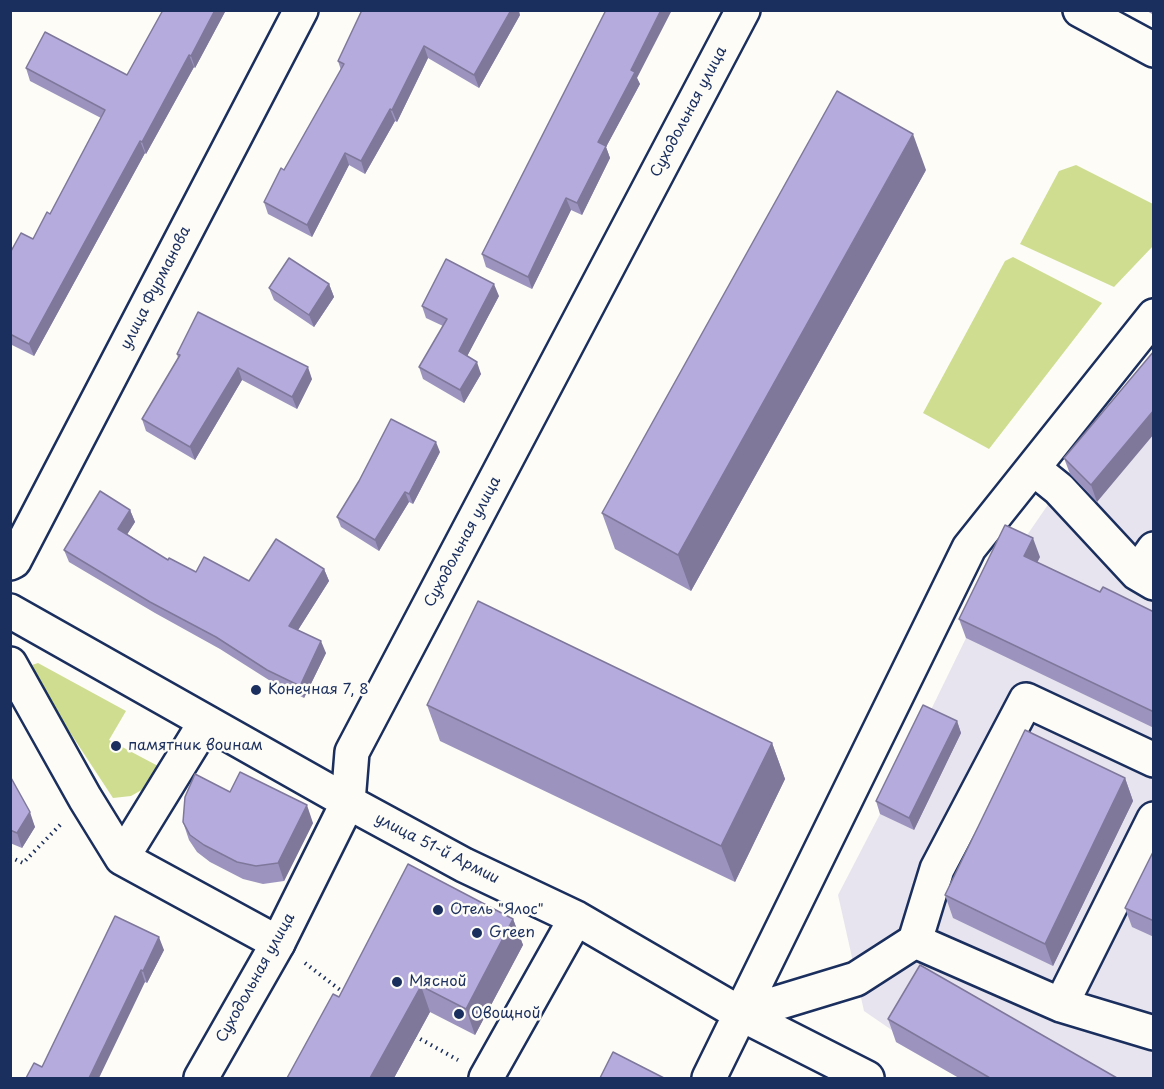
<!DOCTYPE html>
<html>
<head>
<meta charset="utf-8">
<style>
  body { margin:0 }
  #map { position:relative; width:1164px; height:1089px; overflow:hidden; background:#fdfcf7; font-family:"Playpen Sans",sans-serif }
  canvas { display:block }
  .frame { position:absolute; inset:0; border:12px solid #1b2f5e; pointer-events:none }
</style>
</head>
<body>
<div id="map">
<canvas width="1164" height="1089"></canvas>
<div class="frame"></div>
</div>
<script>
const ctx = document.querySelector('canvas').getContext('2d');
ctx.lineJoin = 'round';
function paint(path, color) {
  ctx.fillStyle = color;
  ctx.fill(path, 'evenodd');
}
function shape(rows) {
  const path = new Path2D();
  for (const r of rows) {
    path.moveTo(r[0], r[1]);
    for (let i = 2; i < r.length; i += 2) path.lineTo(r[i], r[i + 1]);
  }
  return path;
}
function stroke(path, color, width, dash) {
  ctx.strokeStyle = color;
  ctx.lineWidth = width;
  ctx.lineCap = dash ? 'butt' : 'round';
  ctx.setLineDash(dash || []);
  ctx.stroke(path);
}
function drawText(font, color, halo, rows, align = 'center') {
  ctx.font = font + ' "Playpen Sans",sans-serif';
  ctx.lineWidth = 5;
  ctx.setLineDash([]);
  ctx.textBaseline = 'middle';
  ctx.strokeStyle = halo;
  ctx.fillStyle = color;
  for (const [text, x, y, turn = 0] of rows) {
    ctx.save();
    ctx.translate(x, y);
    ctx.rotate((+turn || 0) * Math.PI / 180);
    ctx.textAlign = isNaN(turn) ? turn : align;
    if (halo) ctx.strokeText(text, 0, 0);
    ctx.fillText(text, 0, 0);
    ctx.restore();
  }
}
paint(shape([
  [1153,375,1153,1078,959,1078,896,1042,899,1035,864,1011,838,895,880,814,990,589,1067,477]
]), '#e7e4ef');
paint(shape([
  [1076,165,1153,204,1153,246,1114,287,1020,244,1059,171],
  [1013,257,1102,303,989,449,923,413,1005,261],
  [38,663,126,711,109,740,158,766,145,788,131,796,113,798,48,699,32,665]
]), '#cfdd91');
const minor = shape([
  [743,10,352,752,348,802,464,865,576,918,741,1014,867,1078],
  [1080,10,1154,50],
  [1033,468,1059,489,1137,573,1154,583],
  [10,563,14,561,301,10],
  [1137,573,1154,549],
  [915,941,937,869,1026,700,1154,760],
  [1061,1005,1154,819],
  [741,1014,856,979,915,941,1061,1005,1154,1033],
  [201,1078,278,943],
  [486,1078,576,918],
  [709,1078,969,548,1154,316]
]);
const major = shape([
  [10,611,348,802,278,943,122,858,85,798,10,664],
  [122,858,205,723]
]);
stroke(minor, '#1b2f5e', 38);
stroke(major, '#1b2f5e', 38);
stroke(shape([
  [10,857,23,863,62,823],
  [305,963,344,993],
  [415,1036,458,1060]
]), '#1b2f5e', 4, [1.5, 4.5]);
stroke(minor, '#fdfcf7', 33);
stroke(major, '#fdfcf7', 33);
paint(shape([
  [163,10,226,10,195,68,194,67,146,154,145,153,34,356,10,344,10,253,33,239,50,214,101,118,30,81,26,68,127,75],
  [1145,10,1154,10,1154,15],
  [520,15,479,88,428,58,397,122,395,121,365,174,349,165,312,237,268,214,264,202,284,170,341,70,338,61],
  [637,78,640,84,606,147,610,158,582,215,571,210,532,289,486,267,482,254],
  [926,170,691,591,615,549,602,513],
  [329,284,334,297,314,327,274,300,269,288],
  [499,296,467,356,481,374,464,403,423,379,419,367,443,326,426,318,422,306],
  [1154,351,1097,502,1070,474,1064,458],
  [177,354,312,379,297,409,242,380,195,460,146,431,142,419,178,358],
  [440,452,413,504,409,502,379,551,341,527,337,517],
  [130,510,135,522,127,534,168,560,196,572,249,581,324,569,329,581,298,630,326,653,304,698,272,682,220,649,155,613,69,562,64,550],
  [1040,557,1037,562,1100,592,1154,612,1154,728,966,638,959,619],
  [427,705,772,743,785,779,735,882,440,741],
  [957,721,961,733,914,830,880,814,876,801],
  [10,776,35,827,22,848,10,843],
  [1125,778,1133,801,1053,966,953,918,945,895],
  [230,792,313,823,284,881,263,884,243,879,210,862,197,852,189,840,183,822],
  [1154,850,1154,937,1132,927,1125,908],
  [115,916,164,950,147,983,145,982,42,1067],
  [513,919,523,945,475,1035,430,1012,394,1078,287,1078,339,997],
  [888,1019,1117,1078,959,1078,896,1042]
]), '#9c94be');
paint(shape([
  [215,10,226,10,195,68,191,56],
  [511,10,519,10,520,15,479,88,474,75],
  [661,10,672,10,637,78,640,84,606,147,610,158,582,215,577,203,598,142,631,70],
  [424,46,428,58,397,122,392,110],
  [189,55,194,67,146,154,142,142],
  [390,109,395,121,365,174,361,161],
  [913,134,926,170,691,591,678,555],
  [140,141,145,153,34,356,29,344],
  [345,153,349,165,312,237,307,225],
  [566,198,571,210,532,289,528,277],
  [329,284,334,297,314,327,309,315],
  [494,284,499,296,463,364,459,351],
  [477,362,481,374,464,403,460,390],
  [308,367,312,379,297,409,292,397],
  [238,368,242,380,195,460,190,447],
  [1154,410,1154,434,1097,502,1091,485],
  [436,442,440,452,413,504,409,494],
  [405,492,409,502,379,551,375,540],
  [130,510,135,522,123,541,118,529],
  [1033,538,1040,557,1031,575,1024,556],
  [324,569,329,581,293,638,289,626],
  [321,641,326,653,304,698,300,686],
  [957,721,961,733,914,830,909,818],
  [772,743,785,779,735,882,721,846],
  [1125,778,1133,801,1053,966,1045,944],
  [307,805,313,823,284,881,278,863],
  [30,812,35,827,22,848,17,833],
  [513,919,523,945,475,1035,466,1009],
  [159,937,164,950,147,983,143,971],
  [141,970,145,982,99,1078,89,1078],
  [421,986,430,1012,394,1078,370,1078]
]), '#7f789b');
const building = shape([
  [163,10,215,10,191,56,189,55,142,142,140,141,29,344,10,334,10,253,21,233,33,239,47,212,50,214,105,110,26,68,45,32,127,75,163,10],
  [362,10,511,10,474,75,424,46,392,110,390,109,361,161,345,153,307,225,264,202,281,168,284,170,344,64,338,61,362,10],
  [606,10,661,10,631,70,635,72,598,142,606,146,577,203,566,198,528,277,482,254,606,10],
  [837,91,913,134,678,555,602,513,837,91],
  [289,258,329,284,309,315,269,288,289,258],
  [446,259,494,284,459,351,477,362,460,390,419,367,447,319,422,306,446,259],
  [198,312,308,367,292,397,238,368,190,447,142,419,180,355,177,354,198,312],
  [1154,351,1154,410,1091,485,1064,458,1154,351],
  [391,419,436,442,409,494,405,492,375,540,337,517,359,481,391,419],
  [100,491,130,510,118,529,168,560,169,558,196,572,204,557,249,581,276,539,324,569,289,626,321,641,300,686,267,670,216,637,150,602,64,550,100,491],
  [1005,525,1033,538,1024,556,1100,592,1103,587,1154,612,1154,712,959,619,1005,525],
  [478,601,772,743,721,846,427,705,478,601],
  [923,705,957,721,909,818,876,801,923,705],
  [1025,730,1125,778,1045,944,945,895,1025,730],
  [240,772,307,805,278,863,256,866,237,862,204,845,190,835,183,822,185,797,195,774,230,792,240,772],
  [10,776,30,812,17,833,10,830,10,776],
  [1154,850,1154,921,1125,908,1154,850],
  [408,864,513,919,466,1009,421,986,370,1078,287,1078,333,994,339,997,408,864],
  [115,916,159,937,143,971,141,970,89,1078,26,1078,34,1063,42,1067,115,916],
  [920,965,1117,1078,990,1078,888,1019,920,965],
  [613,1052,664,1078,600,1078,613,1052]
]);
paint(building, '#b5acdd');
stroke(building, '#7f789b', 1.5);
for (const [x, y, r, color] of [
  [256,690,6,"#1b2f5e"],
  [116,746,6,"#1b2f5e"],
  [438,910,6,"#1b2f5e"],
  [477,933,6,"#1b2f5e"],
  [397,982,6,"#1b2f5e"],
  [459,1014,6,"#1b2f5e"]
]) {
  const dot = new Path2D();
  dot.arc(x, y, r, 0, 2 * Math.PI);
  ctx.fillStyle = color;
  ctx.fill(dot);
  stroke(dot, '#fdfcf7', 2);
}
drawText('15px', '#1b2f5e', '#fdfcf7', [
  ["Суходольная улица",689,112,-62],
  ["улица Фурманова",156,288,-63],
  ["Суходольная улица",463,542,-62],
  ["улица 51-й Армии",437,849,27],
  ["Суходольная улица",256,978,-61]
]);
drawText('15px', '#1b2f5e', '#fdfcf7', [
  ["Конечная 7, 8",268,690],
  ["памятник воинам",128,746],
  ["Отель \"Ялос\"",450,910],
  ["Green",489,933],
  ["Мясной",409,982],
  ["Овощной",471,1014]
], 'left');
</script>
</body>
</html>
